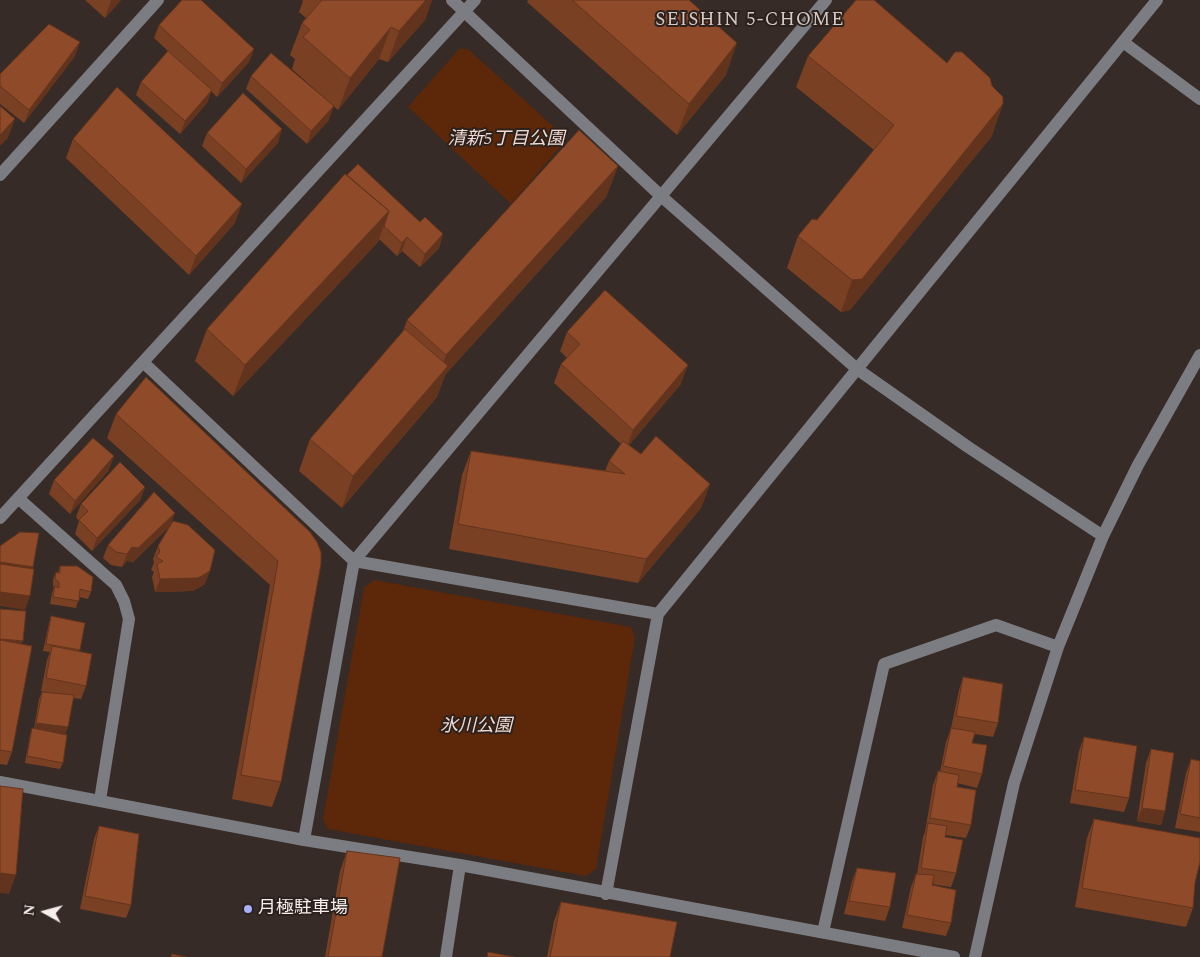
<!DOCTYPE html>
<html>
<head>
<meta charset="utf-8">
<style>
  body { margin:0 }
  #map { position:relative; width:1200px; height:957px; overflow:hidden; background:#362b26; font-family:Spectral,serif }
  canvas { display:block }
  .north { position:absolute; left:20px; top:887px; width:50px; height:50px; -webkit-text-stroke:4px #2c211c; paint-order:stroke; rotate:277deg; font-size:14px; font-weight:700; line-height:20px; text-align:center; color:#f6efeb }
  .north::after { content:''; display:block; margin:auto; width:18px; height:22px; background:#f6efeb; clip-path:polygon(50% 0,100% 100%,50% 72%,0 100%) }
</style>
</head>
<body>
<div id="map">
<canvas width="1200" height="957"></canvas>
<div class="north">N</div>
</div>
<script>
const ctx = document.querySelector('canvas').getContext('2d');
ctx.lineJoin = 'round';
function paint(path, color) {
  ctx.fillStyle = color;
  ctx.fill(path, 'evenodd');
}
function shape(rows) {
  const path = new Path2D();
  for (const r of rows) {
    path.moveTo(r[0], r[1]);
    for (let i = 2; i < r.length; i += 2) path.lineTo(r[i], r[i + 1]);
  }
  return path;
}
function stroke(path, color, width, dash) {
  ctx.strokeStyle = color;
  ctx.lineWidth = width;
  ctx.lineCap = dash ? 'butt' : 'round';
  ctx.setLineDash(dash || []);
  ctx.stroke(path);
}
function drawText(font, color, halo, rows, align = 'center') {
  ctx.font = font + ' Spectral,"Noto Sans JP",serif';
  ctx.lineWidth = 4;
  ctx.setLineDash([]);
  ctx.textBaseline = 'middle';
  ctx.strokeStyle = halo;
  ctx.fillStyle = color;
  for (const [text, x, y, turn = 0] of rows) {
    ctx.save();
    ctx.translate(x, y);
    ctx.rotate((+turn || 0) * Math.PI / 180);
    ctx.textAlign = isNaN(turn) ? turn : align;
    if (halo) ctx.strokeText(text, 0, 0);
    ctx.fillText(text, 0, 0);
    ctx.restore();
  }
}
paint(shape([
  [459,49,468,49,567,139,511,204,408,107],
  [374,580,631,627,635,638,596,869,586,876,328,829,323,819,364,588]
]), '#5d2709');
stroke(shape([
  [452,0,661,196,857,369,968,447,1103,536],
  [1123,42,1200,99],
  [0,175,158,0],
  [144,363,354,561,658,614,1157,0],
  [18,498,116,585,124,601,129,619,100,800],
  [0,518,475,0],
  [0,782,304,840,460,865,954,957],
  [304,840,354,561,826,0],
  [606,894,658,614],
  [823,932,884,664,996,625,1058,647],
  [446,957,460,865],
  [975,957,1014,783,1058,647,1103,536,1138,465,1200,355]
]), '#7c7d82', 12);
paint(shape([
  [85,0,121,0,105,18],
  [302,0,432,0,425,20,388,62,379,59,338,110,292,69,295,59,290,55,302,23,306,18,299,12,303,1],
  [528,0,689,0,726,75,677,135,527,2],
  [159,25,254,49,249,62,217,97,211,91,207,103,180,134,136,95,141,82,168,51,154,38],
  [75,56,24,123,0,104,0,74],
  [808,56,992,136,850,310,841,312,787,268,798,236,817,220,874,150,796,87],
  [251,76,329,120,307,144,246,89],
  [207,133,278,143,241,183,202,146],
  [73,139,235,223,189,275,66,158],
  [618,166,606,197,445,375,437,397,342,508,299,471,310,439,403,331,407,320],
  [345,174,420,222,443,234,439,248,420,267,402,251,397,256,379,239,378,242,233,396,195,361,207,329],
  [567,332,681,384,629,445,641,454,710,484,701,508,638,583,449,549,462,475,471,451,605,471,609,461,621,444,554,383,561,364,567,358,560,351],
  [116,414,310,532,281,782,272,807,232,799,270,585,107,438],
  [109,470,70,514,49,494,54,480],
  [145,487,140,500,92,551,75,534,79,521,76,517,81,504],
  [171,524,205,584,193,591,155,592,152,577,154,572,151,570,154,563,153,559,158,546,169,527,133,562,127,561,122,567,111,565,103,558,108,545],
  [60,566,91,592,88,599,79,597,76,608,50,604,52,593,54,587,53,586,53,579,56,572,58,573],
  [0,609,22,644,12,752,7,765,0,764],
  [51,616,85,623,79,652,86,686,81,699,73,698,68,727,65,734,52,732,63,763,60,769,25,763,30,735,32,728,34,728,39,699,42,692,44,692,41,691,47,660,50,652,43,651,49,623],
  [963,677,998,723,993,737,975,734,972,743,982,774,977,788,957,783,957,787,971,825,966,838,945,835,945,837,956,873,951,887,932,884,932,885,951,923,946,936,902,928,911,887,916,874,917,874,923,837,925,832,933,785,938,771,940,772,946,742,951,728,959,690],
  [1084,737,1129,798,1124,812,1070,803,1079,751],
  [1151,749,1165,811,1161,825,1137,821,1146,763],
  [1191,759,1200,761,1200,832,1175,828,1186,773],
  [1094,819,1195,883,1193,908,1186,927,1075,907,1087,838],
  [99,826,131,905,126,918,80,909,94,839],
  [347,851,382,957,325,957,340,871],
  [857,868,890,907,885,921,844,914,852,881],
  [561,902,670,957,547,957,554,921]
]), '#7a4023');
paint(shape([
  [111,0,121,0,105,18],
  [426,0,432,0,425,20,388,62,399,31],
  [391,27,379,59,338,110,350,78],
  [80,42,75,56,24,123,29,110],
  [737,43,726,75,677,135,689,104],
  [254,49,249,62,217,97,222,83],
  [212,90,207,103,180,134,185,121],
  [1003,104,992,136,850,310,841,312,852,280],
  [334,106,329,120,307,144,311,131],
  [15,119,8,138,0,146,0,135],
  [282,129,278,143,241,183,246,169],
  [618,166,606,197,445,375,437,397,342,508,353,476,438,378,446,355],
  [242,204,235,223,189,275,196,256],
  [389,211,378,242,233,396,245,365],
  [443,234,439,248,420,267,425,254],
  [407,237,402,251,397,256,402,243],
  [688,365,681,384,626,449,633,430],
  [114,456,109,470,70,514,75,501],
  [710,484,701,508,638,583,646,559],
  [145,487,140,500,92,551,97,538],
  [175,513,170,526,133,562,127,561,122,567,127,554,132,547],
  [0,562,33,567,31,574,0,569],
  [210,571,205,584,193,591,155,592,160,579],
  [0,592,30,596,25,610,0,606],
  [0,639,23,641,20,648,0,646],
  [36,723,68,727,65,734,33,730],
  [1142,808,1165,811,1161,825,1137,821],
  [0,873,16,875,9,894,0,893]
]), '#63341d');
const building = shape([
  [182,0,201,0,254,49,222,83,159,25,182,0],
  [322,0,426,0,399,31,391,27,350,78,303,37,310,30,302,23,322,0],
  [572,0,689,0,737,43,689,104,572,0],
  [856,0,874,0,947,63,955,52,962,52,990,78,992,86,1003,97,1003,104,862,279,852,280,798,236,812,219,817,220,894,125,808,56,856,0],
  [49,24,80,42,29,110,0,86,0,74,49,24],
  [168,51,212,90,185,121,141,82,168,51],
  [271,53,334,106,311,131,251,76,271,53],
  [117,87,242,204,196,256,73,139,117,87],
  [243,93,282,129,246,169,207,133,243,93],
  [0,106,15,119,0,135,0,106],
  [579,130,618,166,446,355,407,320,579,130],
  [358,164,420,222,425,217,443,234,425,254,407,237,402,243,384,226,389,211,347,175,358,164],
  [345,174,389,211,245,365,207,329,345,174],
  [605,290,688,365,633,430,561,364,580,344,567,332,605,290],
  [405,329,448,366,353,476,310,439,405,329],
  [146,377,310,532,317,542,321,552,321,564,281,782,241,775,278,561,116,414,146,377],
  [656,436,710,484,646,559,458,524,471,451,625,474,609,461,623,441,641,454,656,436],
  [93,438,114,456,75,501,54,480,93,438],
  [120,462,145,487,97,538,79,520,88,511,81,504,120,462],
  [154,492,175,513,138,548,132,547,127,554,116,552,108,545,154,492],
  [173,521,188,525,215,550,210,571,198,578,160,579,157,564,163,561,156,557,160,552,158,546,173,521],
  [20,532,39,533,33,567,0,562,0,546,20,532],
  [0,564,34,569,30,596,0,592,0,564],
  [60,566,77,566,93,577,91,592,80,589,79,601,53,597,55,586,59,588,59,582,55,579,56,572,60,573,60,566],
  [0,609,26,611,23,641,0,639,0,609],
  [51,616,85,623,80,650,46,644,51,616],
  [0,640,32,646,12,752,0,750,0,640],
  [52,646,92,654,86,686,46,678,52,646],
  [963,677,1003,684,998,723,956,716,963,677],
  [42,692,74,695,68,727,36,723,42,692],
  [32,728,67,735,63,763,27,756,32,728],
  [951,728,975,732,972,743,987,745,982,774,943,766,951,728],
  [1084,737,1137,746,1129,798,1075,790,1084,737],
  [1151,749,1174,753,1165,811,1142,808,1151,749],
  [1191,759,1200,761,1200,818,1180,814,1191,759],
  [938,771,959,775,957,787,976,790,971,825,930,818,938,771],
  [0,786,23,789,16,875,0,873,0,786],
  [1094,819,1200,838,1200,862,1195,883,1193,908,1082,888,1094,819],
  [928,823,947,826,945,837,963,840,956,873,921,868,928,823],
  [99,826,139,834,131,905,85,896,99,826],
  [347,851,400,858,382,957,328,957,347,851],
  [857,868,896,873,890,907,849,901,857,868],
  [916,874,934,875,932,885,956,890,951,923,907,915,916,874],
  [561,902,677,922,670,957,550,957,561,902],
  [488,952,514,957,487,957,488,952],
  [172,954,186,957,171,957,172,954]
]);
paint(building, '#8e4a29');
stroke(building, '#63341d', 1);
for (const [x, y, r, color] of [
  [248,909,5,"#aab0fb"]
]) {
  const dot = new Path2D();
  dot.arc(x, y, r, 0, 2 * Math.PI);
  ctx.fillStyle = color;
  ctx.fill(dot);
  stroke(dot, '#2c211c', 2);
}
drawText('italic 18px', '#f0dbd2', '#2c211c', [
  ["清新5丁目公園",506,140],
  ["氷川公園",476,727]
]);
drawText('18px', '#f6efeb', '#2c211c', [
  ["月極駐車場",258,909]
], 'left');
ctx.letterSpacing = '1px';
drawText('19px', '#d7c9c3', '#2c211c', [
  ["SEISHIN 5-CHOME",750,21]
]);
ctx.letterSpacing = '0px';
</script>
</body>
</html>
